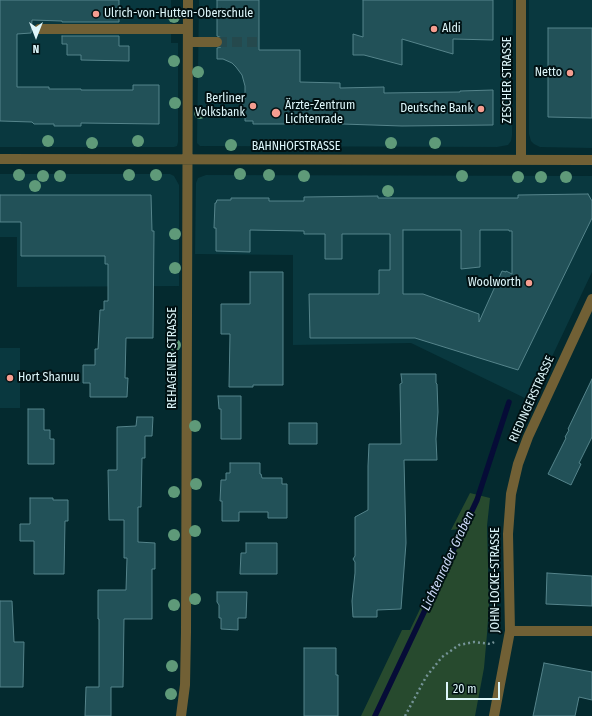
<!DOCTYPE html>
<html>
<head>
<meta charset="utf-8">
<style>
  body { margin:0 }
  #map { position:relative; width:592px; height:716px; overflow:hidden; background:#042a2f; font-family:"Fira Sans Condensed",sans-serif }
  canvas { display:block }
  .north { position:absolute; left:16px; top:16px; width:40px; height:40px; -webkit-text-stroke:3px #011113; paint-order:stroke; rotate:180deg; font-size:11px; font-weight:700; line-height:16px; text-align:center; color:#ddf6fa }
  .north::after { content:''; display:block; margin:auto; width:14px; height:18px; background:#ddf6fa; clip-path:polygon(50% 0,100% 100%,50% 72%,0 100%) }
  .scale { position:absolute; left:446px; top:682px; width:54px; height:18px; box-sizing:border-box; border:2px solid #ddf6fa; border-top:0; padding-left:5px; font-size:12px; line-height:14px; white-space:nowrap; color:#ddf6fa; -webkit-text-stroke:3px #011113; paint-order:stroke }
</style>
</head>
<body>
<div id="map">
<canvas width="592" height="716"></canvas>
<div class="north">N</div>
<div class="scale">20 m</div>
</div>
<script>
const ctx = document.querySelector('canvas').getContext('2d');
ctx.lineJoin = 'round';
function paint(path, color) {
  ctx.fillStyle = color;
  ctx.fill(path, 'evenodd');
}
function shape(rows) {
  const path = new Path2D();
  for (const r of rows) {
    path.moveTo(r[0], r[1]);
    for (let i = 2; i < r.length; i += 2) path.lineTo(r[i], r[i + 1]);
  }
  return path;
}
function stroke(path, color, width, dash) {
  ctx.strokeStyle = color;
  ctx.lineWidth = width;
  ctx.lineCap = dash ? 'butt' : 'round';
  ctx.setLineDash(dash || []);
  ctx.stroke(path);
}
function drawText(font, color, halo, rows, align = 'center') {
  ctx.font = font + ' "Fira Sans Condensed",sans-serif';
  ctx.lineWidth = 4;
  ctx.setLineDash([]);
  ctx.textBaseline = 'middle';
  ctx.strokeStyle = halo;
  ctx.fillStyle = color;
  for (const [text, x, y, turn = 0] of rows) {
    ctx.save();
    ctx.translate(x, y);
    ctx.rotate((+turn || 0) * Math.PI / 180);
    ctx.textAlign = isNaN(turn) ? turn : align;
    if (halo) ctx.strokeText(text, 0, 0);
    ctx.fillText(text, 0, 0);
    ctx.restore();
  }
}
paint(shape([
  [0,0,171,0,171,43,178,43,178,142,177,146,174,147,0,147],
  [199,0,513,0,512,135,511,141,508,145,497,147,200,146,197,143],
  [529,0,592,0,592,148,540,147,534,144,531,141,529,134],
  [0,174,170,174,174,176,179,185,179,286,17,287,17,237,0,237],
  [206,175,592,176,592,272,531,401,411,343,293,345,293,255,195,254,196,183,198,178],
  [0,348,20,348,20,408,0,408]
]), '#09383f');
paint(shape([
  [470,493,490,498,487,526,489,605,487,634,484,668,475,716,361,716,402,630,410,630,458,529,451,530]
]), '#274a2e');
stroke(shape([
  [375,716,477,500,509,402]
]), '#060c37', 5.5);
const building = shape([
  [0,0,119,0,119,22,62,22,62,21,32,20,31,33,17,34,17,87,49,87,49,89,81,89,81,90,133,90,133,85,159,85,159,124,81,123,81,126,54,126,54,124,34,124,32,122,0,121,0,0],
  [217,0,259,0,259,50,300,50,300,82,340,83,340,88,384,87,384,93,460,92,460,91,493,90,493,125,402,126,342,124,342,121,297,121,297,124,253,124,253,121,245,121,245,115,243,115,242,99,245,99,245,86,242,75,236,67,232,63,223,59,217,59,217,48,221,47,223,42,222,38,217,36,217,0],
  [363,0,493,0,493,40,453,39,453,54,402,39,402,65,364,55,353,55,353,34,363,37,363,0],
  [548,28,592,28,592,118,548,117,548,28],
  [62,36,119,36,119,46,129,46,129,61,81,60,81,55,67,55,67,44,62,44,62,36],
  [588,194,592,201,592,218,518,370,415,338,310,338,309,294,379,294,379,270,390,270,390,234,342,234,342,259,325,259,325,234,304,234,304,231,250,230,250,252,216,251,216,228,214,228,215,203,216,203,217,200,231,200,231,198,269,198,269,201,304,201,304,197,378,196,378,198,518,198,518,195,588,194],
  [403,230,461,230,461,269,480,267,480,230,509,230,509,231,512,231,512,274,506,271,506,272,502,271,479,322,479,314,423,294,403,294,403,230],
  [0,195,151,195,152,231,154,231,153,338,126,338,125,378,128,378,127,397,90,397,90,383,83,383,83,365,95,365,95,349,98,349,100,310,104,310,104,301,108,301,108,264,105,264,105,256,21,256,21,222,0,222,0,195],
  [250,272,283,272,283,385,253,385,253,387,229,387,230,334,221,334,221,304,250,304,250,272],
  [401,374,436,374,436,383,437,384,438,412,436,439,437,460,404,460,406,543,401,609,377,610,377,617,353,617,352,601,355,573,355,562,353,559,355,556,355,517,368,510,368,466,369,444,401,444,400,384,402,383,401,374],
  [592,379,592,437,579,463,581,464,571,485,548,474,566,438,565,437,569,430,568,429,592,379],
  [218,396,241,396,241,439,221,439,221,409,219,409,218,396],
  [28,409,44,409,44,430,50,430,50,439,54,439,54,464,28,464,28,409],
  [137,417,153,417,152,436,145,436,145,458,142,458,141,507,138,507,138,542,155,543,155,569,152,569,152,619,124,619,123,687,111,687,111,716,85,716,86,687,99,687,99,619,98,619,98,590,126,590,127,558,124,558,124,520,109,520,108,470,117,470,117,427,136,426,137,417],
  [289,423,317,423,317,444,289,444,289,423],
  [230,463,260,463,260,474,261,474,262,478,282,478,282,484,287,484,287,518,268,518,268,512,239,512,239,521,222,521,222,501,220,501,221,480,226,480,226,473,230,473,230,463],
  [30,498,53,498,53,500,68,500,68,521,65,521,64,574,34,574,34,541,20,541,20,524,30,524,30,498],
  [246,543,277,543,277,574,240,574,241,553,246,553,246,543],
  [547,573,592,576,592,606,546,604,547,573],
  [217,592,247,592,246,618,238,618,238,630,221,629,221,618,219,618,219,605,217,602,217,592],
  [0,601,12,601,14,642,24,642,23,687,0,687,0,601],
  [304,648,336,648,336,675,338,675,338,716,304,716,304,648],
  [544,663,592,672,592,700,579,697,575,716,533,716,544,663]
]);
paint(building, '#225158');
stroke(building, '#55848b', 1);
stroke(shape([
  [217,42,259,42]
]), '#25494d', 10, [10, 5]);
stroke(shape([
  [405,716,426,677,442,657,459,645,474,642,491,644,494,642]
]), '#759498', 2.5, [2, 3]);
stroke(shape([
  [39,29,188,29],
  [188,42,217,42],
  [0,159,592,160],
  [521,160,521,0],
  [510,631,592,631],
  [181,716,185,685,186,632,188,0],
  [494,716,510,631,508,534,511,494,518,464,528,437,592,299]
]), '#716035', 10);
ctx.fillStyle = '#5f9a79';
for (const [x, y] of [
  [174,17],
  [174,61],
  [198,72],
  [175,103],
  [200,113],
  [48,141],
  [138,141],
  [92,143],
  [391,143],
  [435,143],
  [231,145],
  [271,145],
  [240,174],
  [19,175],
  [129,175],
  [156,175],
  [269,175],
  [43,176],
  [60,176],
  [304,176],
  [462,176],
  [518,177],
  [541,177],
  [566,177],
  [35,186],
  [388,191],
  [175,234],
  [175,268],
  [175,345],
  [195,426],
  [196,484],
  [174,492],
  [195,531],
  [174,535],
  [195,599],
  [174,605],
  [172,666],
  [171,694]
]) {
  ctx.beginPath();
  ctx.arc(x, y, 6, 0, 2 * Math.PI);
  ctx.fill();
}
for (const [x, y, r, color] of [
  [96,14,4,"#f59d90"],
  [434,29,4,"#f59d90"],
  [570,73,4,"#f59d90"],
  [253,106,4,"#f59d90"],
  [481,109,4,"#f59d90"],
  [276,113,5,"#f59d90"],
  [529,283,4,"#f59d90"],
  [10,378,4,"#f59d90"]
]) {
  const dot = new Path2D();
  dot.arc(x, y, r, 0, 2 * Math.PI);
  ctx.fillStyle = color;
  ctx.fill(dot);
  stroke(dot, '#011113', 1.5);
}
drawText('12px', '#ddf6fa', '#011113', [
  ["Ulrich-von-Hutten-Oberschule",104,14],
  ["Aldi",442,29],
  ["Netto",562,73,"right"],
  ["Berliner",245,99,"right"],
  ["Volksbank",245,113,"right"],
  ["Ärzte-Zentrum",285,106],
  ["Lichtenrade",285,120],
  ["Deutsche Bank",473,109,"right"],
  ["Woolworth",521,283,"right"],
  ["Hort Shanuu",18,378]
], 'left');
drawText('12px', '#ddf6fa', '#011113', [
  ["ZESCHER STRASSE",508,80,-90],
  ["BAHNHOFSTRASSE",296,147],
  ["REHAGENER STRASSE",173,358,-90],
  ["RIEDINGERSTRASSE",532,399,-66],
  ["JOHN-LOCKE-STRASSE",496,580,-90]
]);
drawText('italic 13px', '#cddaf9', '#011113', [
  ["Lichtenrader Graben",448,561,-65]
]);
</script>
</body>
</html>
